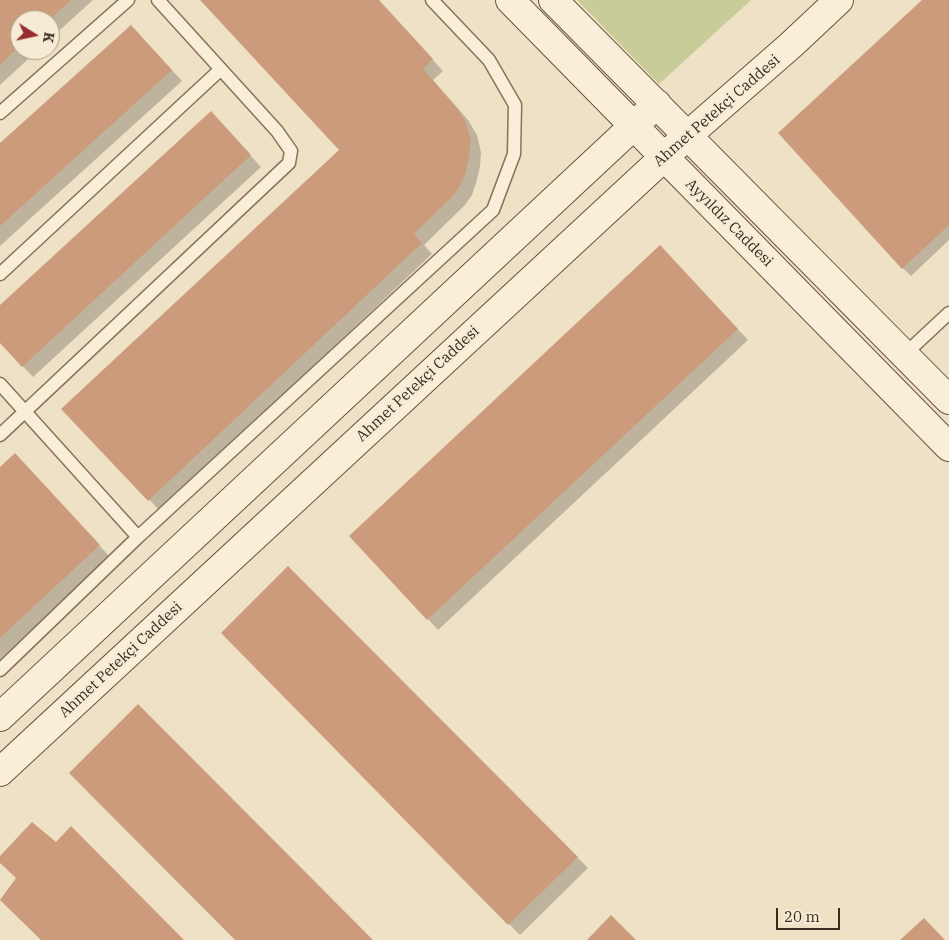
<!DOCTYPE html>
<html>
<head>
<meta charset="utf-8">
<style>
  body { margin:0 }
  #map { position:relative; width:949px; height:940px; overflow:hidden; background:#eee1c5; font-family:"IBM Plex Serif",serif }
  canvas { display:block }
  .north { position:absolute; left:10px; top:10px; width:50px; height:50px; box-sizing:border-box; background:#f6ebd4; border:1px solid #aa9e8c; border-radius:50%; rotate:100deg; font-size:14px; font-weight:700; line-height:20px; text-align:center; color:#392b1f }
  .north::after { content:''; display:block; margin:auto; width:18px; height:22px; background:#982b2e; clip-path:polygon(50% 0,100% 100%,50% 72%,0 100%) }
  .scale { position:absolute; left:776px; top:908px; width:64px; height:22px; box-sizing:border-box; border:2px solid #392b1f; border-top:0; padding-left:6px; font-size:15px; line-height:18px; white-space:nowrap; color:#392b1f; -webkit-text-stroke:4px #f6ebd4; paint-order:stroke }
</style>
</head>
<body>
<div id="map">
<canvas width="949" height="940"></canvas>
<div class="north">K</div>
<div class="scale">20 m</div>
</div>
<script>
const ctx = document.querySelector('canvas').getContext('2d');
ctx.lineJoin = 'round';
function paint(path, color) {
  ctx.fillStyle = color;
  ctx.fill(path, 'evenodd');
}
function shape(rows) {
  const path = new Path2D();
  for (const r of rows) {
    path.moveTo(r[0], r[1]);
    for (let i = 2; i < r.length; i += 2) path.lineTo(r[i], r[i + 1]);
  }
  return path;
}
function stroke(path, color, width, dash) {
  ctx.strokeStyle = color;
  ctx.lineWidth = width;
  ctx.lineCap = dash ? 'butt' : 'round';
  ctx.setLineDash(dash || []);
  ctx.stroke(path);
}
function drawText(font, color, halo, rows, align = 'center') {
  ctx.font = font + ' "IBM Plex Serif",serif';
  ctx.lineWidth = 5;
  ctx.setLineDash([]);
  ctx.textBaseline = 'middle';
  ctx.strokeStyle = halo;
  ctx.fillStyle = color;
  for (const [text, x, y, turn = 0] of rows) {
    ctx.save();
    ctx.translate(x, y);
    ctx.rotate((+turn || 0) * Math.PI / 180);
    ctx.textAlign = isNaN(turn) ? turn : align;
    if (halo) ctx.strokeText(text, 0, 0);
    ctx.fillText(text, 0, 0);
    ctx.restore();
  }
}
paint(shape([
  [577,0,751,0,659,84]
]), '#c8cc98');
paint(shape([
  [0,0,93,0,50,39,50,20,20,20,20,50,38,50,0,85],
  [202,0,378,0,443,71,433,80,468,120,477,135,481,152,480,167,476,183,472,195,465,205,424,245,432,254,160,511,63,409,340,150],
  [924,0,949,0,949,240,911,276,903,268],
  [142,38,182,81,0,246,0,145],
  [221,123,261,167,33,377,0,342,0,307],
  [671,258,748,340,438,630,428,619],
  [26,466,110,557,0,659,0,469],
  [288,568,588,868,520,935,222,633]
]), '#0003');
paint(shape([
  [0,0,71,0,49,20,20,20,20,46,0,65],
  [200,0,379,0,433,59,423,69,457,108,466,123,471,140,469,156,466,172,461,184,454,195,414,234,422,243,148,501,61,409,339,150],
  [922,0,949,0,949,225,902,269,778,133],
  [131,25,172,70,0,226,0,143],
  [211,111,251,155,22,367,0,343,0,305],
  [660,245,738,329,427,620,349,536],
  [15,453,100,545,0,638,0,467],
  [288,566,578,857,508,925,221,633],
  [138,704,373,940,235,940,69,773],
  [32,822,56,842,71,826,184,940,41,940,0,900,16,878,0,863,0,856],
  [611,915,636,940,587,940],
  [924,918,945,940,900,940]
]), '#cc9b7b');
const lane = shape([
  [0,113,128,0],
  [0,274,221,69],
  [904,355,949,313],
  [0,384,138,537],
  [0,435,289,163,291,151,277,131,158,0],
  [0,670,138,537,493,210,514,154,515,105,489,60,432,0]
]);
const secondary = shape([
  [510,0,949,447],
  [553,0,949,400],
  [0,717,657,104],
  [0,772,688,135,791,45,839,0]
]);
stroke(lane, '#89725b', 15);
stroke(secondary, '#6b533e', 30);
stroke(lane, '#f9eed8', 12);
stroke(secondary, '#f9eed8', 28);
drawText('15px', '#392b1f', '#f6ebd4', [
  ["Ahmet Petekçi Caddesi",717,111,-41],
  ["Ayyıldız Caddesi",729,223,45],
  ["Ahmet Petekçi Caddesi",418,384,-43],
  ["Ahmet Petekçi Caddesi",121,660,-43]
]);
</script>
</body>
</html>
